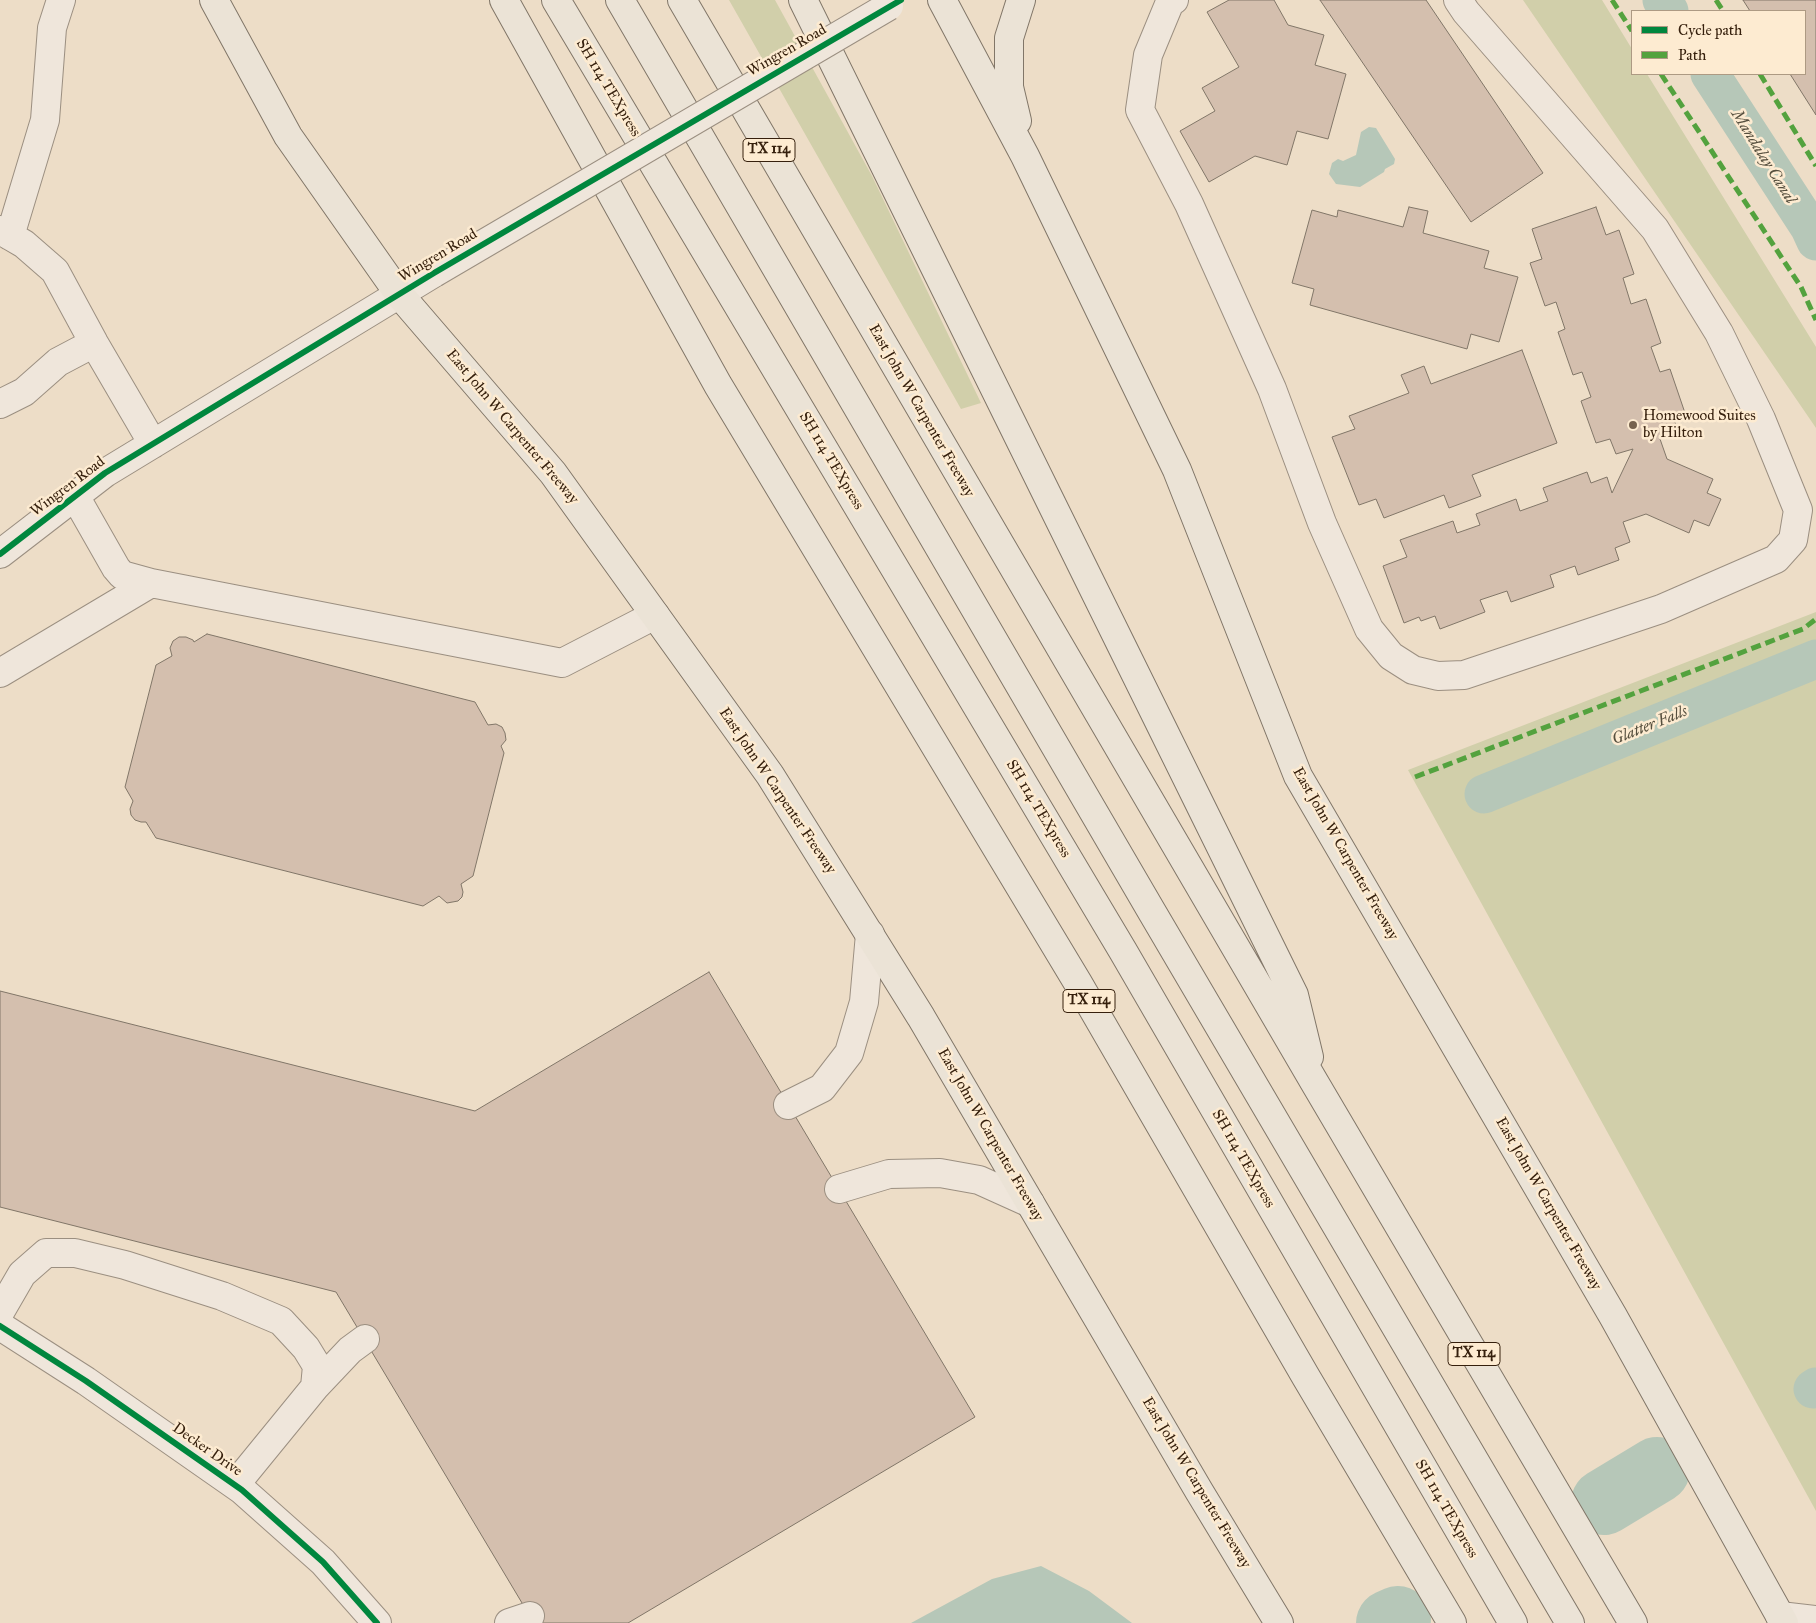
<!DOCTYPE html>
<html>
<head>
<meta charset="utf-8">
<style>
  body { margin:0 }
  #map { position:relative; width:1816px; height:1623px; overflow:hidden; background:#edddc7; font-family:"IM FELL Great Primer",serif }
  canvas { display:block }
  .legend { position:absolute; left:1631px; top:10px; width:175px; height:65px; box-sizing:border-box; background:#fdebd1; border:1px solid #ad9a83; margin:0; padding:6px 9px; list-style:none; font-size:15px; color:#36200d }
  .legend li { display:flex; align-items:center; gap:10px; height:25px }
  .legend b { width:25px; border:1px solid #ad9a83 }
</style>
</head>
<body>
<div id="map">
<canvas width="1816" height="1623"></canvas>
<ul class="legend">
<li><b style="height:6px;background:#00873e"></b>Cycle path</li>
<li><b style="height:6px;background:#53a23e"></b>Path</li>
</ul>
</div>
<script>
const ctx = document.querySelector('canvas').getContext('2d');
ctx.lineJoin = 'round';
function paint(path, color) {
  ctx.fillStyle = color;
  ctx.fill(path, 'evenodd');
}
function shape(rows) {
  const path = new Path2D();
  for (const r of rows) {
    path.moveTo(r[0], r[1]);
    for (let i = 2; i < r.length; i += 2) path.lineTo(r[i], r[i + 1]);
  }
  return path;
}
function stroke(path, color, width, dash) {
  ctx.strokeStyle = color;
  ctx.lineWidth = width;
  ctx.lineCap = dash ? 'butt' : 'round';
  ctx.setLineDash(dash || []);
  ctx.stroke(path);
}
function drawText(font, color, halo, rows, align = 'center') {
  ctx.font = font + ' "IM FELL Great Primer",serif';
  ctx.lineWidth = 5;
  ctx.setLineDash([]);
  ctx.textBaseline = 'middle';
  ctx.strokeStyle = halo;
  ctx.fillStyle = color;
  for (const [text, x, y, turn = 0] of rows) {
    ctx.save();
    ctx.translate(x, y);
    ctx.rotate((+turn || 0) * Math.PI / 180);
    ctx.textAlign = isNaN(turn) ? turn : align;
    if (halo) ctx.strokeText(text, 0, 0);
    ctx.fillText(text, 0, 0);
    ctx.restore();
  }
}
paint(shape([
  [729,0,775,0,872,176,981,403,961,409],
  [1523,0,1602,0,1632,49,1632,74,1647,74,1816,347,1816,428],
  [1816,612,1816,1511,1408,770]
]), '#d1cfaa');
paint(shape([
  [1369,127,1376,128,1395,159,1394,164,1385,169,1384,172,1360,187,1336,184,1329,174,1332,163,1338,159,1343,161,1356,155,1361,132],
  [1041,1566,1089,1591,1132,1623,911,1623,992,1579]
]), '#b6c7b8');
stroke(shape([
  [1662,0,1669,11],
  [1710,74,1810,228,1816,241],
  [1484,794,1816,659],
  [1813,1389,1816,1387]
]), '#b6c7b8', 39);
stroke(shape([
  [1604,1502,1657,1470],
  [1389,1623,1398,1619]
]), '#b6c7b8', 66);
const building = shape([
  [1229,0,1274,0,1288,25,1324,35,1315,65,1346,74,1328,139,1297,131,1287,165,1255,156,1209,182,1180,131,1215,111,1202,88,1239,67,1207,12,1229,0],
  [1320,0,1426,0,1543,173,1471,222,1320,0],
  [1743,0,1816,0,1816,115,1790,74,1805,74,1805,11,1750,11,1743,0],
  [1409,207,1428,211,1423,233,1489,251,1484,268,1518,277,1499,342,1471,334,1467,349,1310,305,1314,289,1292,283,1312,210,1337,217,1338,210,1403,227,1409,207],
  [1596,207,1606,235,1619,230,1634,274,1623,278,1631,304,1646,299,1661,343,1651,347,1660,372,1670,369,1685,413,1673,417,1679,433,1660,439,1667,459,1713,479,1707,493,1721,499,1709,526,1694,520,1689,533,1646,514,1623,522,1630,542,1615,548,1619,560,1578,575,1575,566,1550,575,1554,587,1511,602,1507,591,1480,600,1485,612,1440,629,1435,616,1421,621,1419,617,1404,623,1383,566,1407,557,1400,540,1453,521,1457,533,1480,525,1476,514,1516,499,1520,511,1548,501,1543,488,1587,472,1591,483,1607,477,1612,493,1633,449,1616,454,1610,439,1596,443,1581,401,1591,397,1582,372,1573,375,1558,332,1565,329,1556,302,1545,306,1530,263,1542,259,1532,229,1596,207],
  [1522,350,1557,443,1472,475,1481,496,1449,508,1444,495,1384,518,1376,499,1359,505,1332,437,1355,429,1349,416,1409,393,1401,375,1424,366,1431,384,1522,350],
  [207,634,475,702,488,725,496,724,502,727,505,733,506,740,501,746,504,753,473,876,461,884,463,892,462,897,458,901,447,903,439,896,423,906,156,838,146,822,141,822,135,820,131,815,130,809,133,801,125,787,156,665,172,656,170,648,173,641,179,637,186,637,193,640,194,642,207,634],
  [709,972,975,1417,628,1623,534,1623,336,1292,0,1207,0,991,475,1111,709,972]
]);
paint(building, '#d4bfae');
stroke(building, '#817668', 1);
const minor = shape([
  [1174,0,1170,2,1148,55,1140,110,1189,204,1272,389,1322,523,1369,629,1391,656,1413,670,1438,676,1464,675,1661,609,1776,559,1793,540,1798,510,1761,419,1719,333,1655,229,1466,12,1458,0],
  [0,230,24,244,55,271,94,343,153,444],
  [10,236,45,120,52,28,61,0],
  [0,404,24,392,58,362,94,343],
  [75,496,116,568,122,575,151,583,562,663,655,615],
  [0,554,105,473,434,273],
  [0,673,151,583],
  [788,1105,822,1088,849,1053,864,1002,870,934],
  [839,1189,889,1174,940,1173,979,1180,1030,1203],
  [0,1312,22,1274,46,1253,75,1253,125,1265,222,1296,281,1321,306,1348,317,1366,315,1387,235,1485],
  [0,1326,86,1381,242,1490,323,1562,377,1623],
  [315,1387,350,1350,365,1339],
  [1780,1616,1816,1620],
  [509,1623,530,1616]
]);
const major = shape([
  [214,0,288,136,399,294,553,473,770,775,921,1017,1199,1491,1279,1623],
  [942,0,1025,156,1177,470,1298,776,1613,1316,1784,1623],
  [1017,121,1009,87,1009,38,1021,0]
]);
const highway = shape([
  [504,0,718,385,1078,983,1306,1377,1452,1623],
  [556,0,1123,951,1513,1623],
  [620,0,1152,912,1570,1623],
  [682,0,1316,1085,1633,1623],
  [803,0,1294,995,1309,1057]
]);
stroke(minor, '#9b8f81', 30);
stroke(major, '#817668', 30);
stroke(highway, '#817668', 30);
stroke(minor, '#efe6db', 28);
stroke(major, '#ebe3d6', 28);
stroke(highway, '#ebe3d6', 28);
const minorBridge = shape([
  [434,273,889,6]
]);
stroke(minorBridge, '#9b8f81', 30, []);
stroke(minorBridge, '#efe6db', 28);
stroke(shape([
  [1612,0,1632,31],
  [1716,0,1723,11],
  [1661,74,1801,287,1816,320],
  [1760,74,1816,166],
  [1415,777,1803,629,1816,619]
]), '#53a23e', 5, [10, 5]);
stroke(shape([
  [0,554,105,473,434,273,901,0],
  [0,1326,86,1381,242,1490,323,1562,377,1623]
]), '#00873e', 6);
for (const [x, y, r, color] of [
  [1633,425,5,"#76624e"]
]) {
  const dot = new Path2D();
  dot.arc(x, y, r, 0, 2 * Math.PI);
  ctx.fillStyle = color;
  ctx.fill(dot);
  stroke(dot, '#fdebd1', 2);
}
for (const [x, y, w] of [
  [769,150,52],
  [1089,1001,52],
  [1474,1354,52]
]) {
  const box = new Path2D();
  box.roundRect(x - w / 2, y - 11.5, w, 23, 4);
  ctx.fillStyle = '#fdebd1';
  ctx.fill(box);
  stroke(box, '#36200d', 1);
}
drawText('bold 14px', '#36200d', null, [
  ["TX 114",769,150],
  ["TX 114",1089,1001],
  ["TX 114",1474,1354]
]);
drawText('15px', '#36200d', '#fdebd1', [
  ["Wingren Road",787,51,-30],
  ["SH 114 TEXpress",608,88,59],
  ["Wingren Road",438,256,-31],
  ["East John W Carpenter Freeway",921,411,60],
  ["East John W Carpenter Freeway",512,427,50],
  ["SH 114 TEXpress",831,461,59],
  ["Wingren Road",68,487,-37],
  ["East John W Carpenter Freeway",777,791,56],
  ["SH 114 TEXpress",1038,809,59],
  ["East John W Carpenter Freeway",1345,854,60],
  ["East John W Carpenter Freeway",990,1135,60],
  ["SH 114 TEXpress",1243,1159,60],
  ["East John W Carpenter Freeway",1548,1204,60],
  ["Decker Drive",207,1450,35],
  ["East John W Carpenter Freeway",1196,1483,59],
  ["SH 114 TEXpress",1446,1509,60]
]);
drawText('15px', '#36200d', '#fdebd1', [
  ["Homewood Suites",1643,416],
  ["by Hilton",1643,433]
], 'left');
drawText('italic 16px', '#564f3e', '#fdebd1', [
  ["Mandalay Canal",1763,157,58],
  ["Glatter Falls",1650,726,-22]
]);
</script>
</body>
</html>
